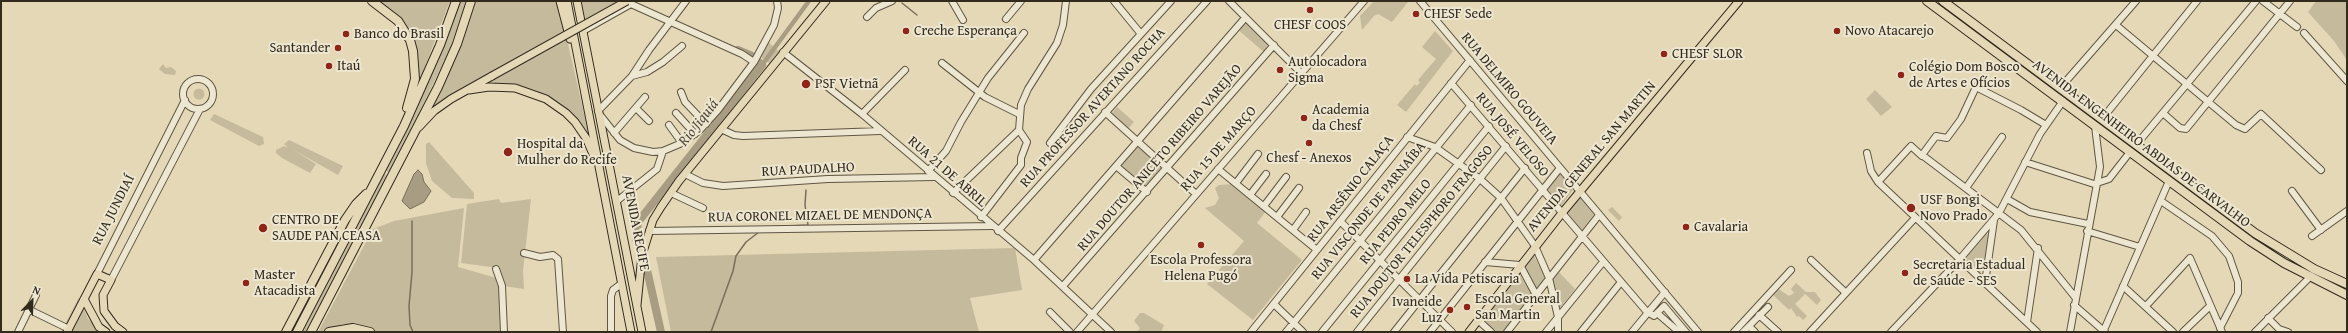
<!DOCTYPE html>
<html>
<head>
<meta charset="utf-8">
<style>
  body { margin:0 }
  #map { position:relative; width:2348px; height:333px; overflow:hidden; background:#e4d8b6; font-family:"Gentium Book Plus",serif }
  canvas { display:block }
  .frame { position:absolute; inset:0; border:2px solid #332a1e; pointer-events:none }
  .north { position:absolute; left:12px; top:281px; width:40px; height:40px; -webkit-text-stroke:3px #ede6d0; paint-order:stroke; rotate:23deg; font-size:11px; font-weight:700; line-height:16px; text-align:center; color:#332a1e }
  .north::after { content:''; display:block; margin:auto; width:14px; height:18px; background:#332a1e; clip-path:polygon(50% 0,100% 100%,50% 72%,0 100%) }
</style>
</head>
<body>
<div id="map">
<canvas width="2348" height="333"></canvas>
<div class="frame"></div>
<div class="north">N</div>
</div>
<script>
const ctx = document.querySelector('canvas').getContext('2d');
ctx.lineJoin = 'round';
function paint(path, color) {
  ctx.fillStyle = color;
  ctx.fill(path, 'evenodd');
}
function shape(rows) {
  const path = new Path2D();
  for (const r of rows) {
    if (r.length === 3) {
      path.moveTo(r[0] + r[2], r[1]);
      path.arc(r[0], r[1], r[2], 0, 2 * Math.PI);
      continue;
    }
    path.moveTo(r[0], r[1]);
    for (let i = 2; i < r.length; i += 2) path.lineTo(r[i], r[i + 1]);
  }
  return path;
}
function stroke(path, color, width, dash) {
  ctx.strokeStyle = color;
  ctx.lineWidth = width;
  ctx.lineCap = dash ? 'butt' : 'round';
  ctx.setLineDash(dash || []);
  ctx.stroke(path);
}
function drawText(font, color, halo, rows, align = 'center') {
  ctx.font = font + ' "Gentium Book Plus",serif';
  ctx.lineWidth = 4;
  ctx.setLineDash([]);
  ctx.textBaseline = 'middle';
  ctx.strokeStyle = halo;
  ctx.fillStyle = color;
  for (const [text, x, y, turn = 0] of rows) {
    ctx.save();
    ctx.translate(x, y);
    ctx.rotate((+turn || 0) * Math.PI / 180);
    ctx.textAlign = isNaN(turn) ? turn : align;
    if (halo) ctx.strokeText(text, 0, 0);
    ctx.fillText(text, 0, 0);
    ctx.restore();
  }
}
paint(shape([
  [376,1,450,1,416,90,412,40],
  [456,1,466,1,450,49,390,173,383,169],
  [470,1,558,1,590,139,553,100,486,85,484,80,454,93,432,107,430,99,444,73],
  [579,1,625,1,584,24],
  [1374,1,1408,1,1408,2,1392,22,1378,14,1374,16,1362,30,1360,16],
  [2316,1,2347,1,2347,60,2334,41,2308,12],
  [1245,22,1268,44,1264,52,1237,29],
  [1435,31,1453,51,1406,112,1397,105,1415,84,1416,86,1420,83,1418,80,1436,59,1422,47],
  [767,41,779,51,769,63,758,55],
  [163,64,166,68,171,67,176,71,175,75,165,74,159,69],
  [199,94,5.5],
  [1875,90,1892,107,1881,116,1866,99],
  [1117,107,1134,122,1128,129,1111,114],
  [214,114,263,137,264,144,259,146,210,120],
  [289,140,343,166,338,175,292,149,316,164,310,173,282,158,276,153,276,150,284,146,288,148,284,144],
  [429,142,474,193,474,199,452,198,432,181,426,163,426,144],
  [1137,146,1162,168,1144,187,1120,166],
  [1559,172,1572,186,1573,190,1561,206,1545,189],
  [383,173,390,177,310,332,301,332],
  [1234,184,1266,211,1257,223,1302,260,1253,320,1207,284,1244,241,1205,208,1215,205,1219,198,1215,188,1219,185],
  [1580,197,1594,214,1581,231,1566,214],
  [499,199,501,203,531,199,523,271,524,289,504,286,498,268,461,263,467,204],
  [1612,207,1622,217,1619,221,1608,210],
  [464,208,458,267,500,279,501,332,376,332,363,326,343,324,324,332,318,332,373,229,394,221],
  [1985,233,1991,236,1980,274,1964,257],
  [1015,248,1022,290,970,298,979,332,671,332,656,257],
  [1533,254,1545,277,1536,289,1523,267],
  [1557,270,1575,289,1560,308,1551,277],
  [1519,273,1532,295,1502,332,1493,332,1481,320],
  [1796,283,1806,292,1815,292,1821,300,1817,305,1805,294,1795,304,1807,316,1803,320,1799,316,1797,317,1791,308,1789,310,1771,293,1777,288,1789,296,1794,293,1791,289],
  [79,297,88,319,103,332,61,332],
  [1140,313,1144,313,1164,325,1161,332,1137,332,1140,328,1134,321]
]), '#c6ba9c');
const water = shape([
  [418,170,422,174,424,182,431,191,424,202,410,209,402,201,414,174,418,170]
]);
paint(water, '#a89d82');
stroke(water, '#796f5a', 1);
stroke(shape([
  [902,3,917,15],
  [412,221,412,272,409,306,410,325,413,332],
  [767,227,808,225,805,205,806,190],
  [711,332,733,271,736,256,746,242,759,232]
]), '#796f5a', 1.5);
stroke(shape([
  [762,65,809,1]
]), '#a89d82', 4.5);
stroke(shape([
  [661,332,645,261,636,239,638,222,762,65,752,56,738,50]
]), '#a89d82', 8);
const minor = shape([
  [952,1,963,20],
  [1114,1,1141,34],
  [1229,1,1301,73],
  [1420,1,1698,332],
  [2263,1,2297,27],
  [867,17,876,8,892,1],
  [1006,19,1021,1],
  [2116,25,2236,125,2245,129,2261,114,2321,170],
  [583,31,631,4,742,54,754,62],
  [2304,33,2347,81],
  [783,52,862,114,1034,260,1111,332],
  [942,63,985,97,1019,114],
  [632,76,649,50,686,1],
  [198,94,15],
  [1451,83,1647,312,1654,316,1664,306,1686,332],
  [2060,88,2136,1],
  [681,92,685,102,706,124],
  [636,108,649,121],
  [598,111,632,76,647,72,663,62,682,46],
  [1105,112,1196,194],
  [676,113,695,134],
  [862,114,905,70],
  [2164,114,2180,128,2186,129,2290,1],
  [601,116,620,140,634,148,653,152,663,151,682,143,699,131,718,110,754,62,774,25,778,8,777,1],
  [2102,119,2197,1],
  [669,125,682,143],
  [2046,125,2021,110,1976,87,1961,119,1947,138,1936,136,1922,155,2021,230,2075,297],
  [721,129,734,135,743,136,880,131],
  [614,133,645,97],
  [1407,137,1435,147,1480,179,1501,198,1535,246,1549,278,1558,317,1558,332],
  [1050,143,1091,89,1171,1],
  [2136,145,2256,1],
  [1867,153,1871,171,1878,182,2037,332],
  [2025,162,2094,184,2109,179,2130,152],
  [1116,166,1147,192],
  [1218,169,1317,250],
  [928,171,946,151,961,122,988,78,1024,33],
  [685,174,703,183,723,186,828,179,934,177],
  [1878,182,1911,146,1922,156],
  [1236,183,1258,154],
  [1966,188,2002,137],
  [2292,191,2321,230],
  [671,193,703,208],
  [953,193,1019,130],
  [1250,195,1266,174],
  [2007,199,2030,212,2088,224],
  [617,201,657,169,663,151],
  [2161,201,2212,236,2229,256,2238,282,2238,293,2220,328],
  [1264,206,1286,177],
  [981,217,1021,165,1021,158,1027,142,1019,130,1021,105,1028,89,1057,43,1063,25,1066,1],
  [1277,217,1299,188],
  [1340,221,1452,332],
  [1293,230,1306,212],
  [649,231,992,226],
  [998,231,1207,1],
  [2087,231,2140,247],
  [2312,236,2347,211],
  [524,253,540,257,553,255,558,259,563,332],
  [1034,260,1245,18],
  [1811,260,1846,293],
  [1485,262,1520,265,1536,295],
  [496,269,502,286,504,332],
  [97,274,185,100],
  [111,280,200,109],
  [1985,283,1994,220],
  [1063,286,1274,45],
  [2123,286,2173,332],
  [1274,304,1303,332],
  [2074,305,2105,332],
  [2146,306,2190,258,2222,332],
  [30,310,69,329],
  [1050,312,1070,332],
  [1657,313,1679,332],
  [1759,315,1778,332],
  [2268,318,2279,329,2288,332],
  [1478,320,1491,332],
  [2027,322,2038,248],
  [2104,330,2169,181],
  [18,332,36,295],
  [611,332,611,296,613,290,621,284],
  [1077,332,1364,1],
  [1251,332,1470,60],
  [1286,332,1471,105],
  [1322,332,1489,126],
  [1357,332,1506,146],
  [1394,332,1525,168],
  [1430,332,1560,168],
  [1507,332,1599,215],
  [1546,332,1603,262],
  [1581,332,1621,282],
  [1632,332,1665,292],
  [1734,332,1791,270],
  [1743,332,1749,326],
  [1755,332,1749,326,1768,307],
  [1810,332,1915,218],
  [1891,332,1959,260,1999,213,2040,134,2063,101],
  [2070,332,2100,167,2095,126],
  [2183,332,2210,306],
  [2255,332,2310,277]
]);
const major = shape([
  [560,1,570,39],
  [567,1,631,332],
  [577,1,642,332],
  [469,90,489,87,515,88,546,99,566,113,575,122,586,138,593,154],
  [419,127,434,111,451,99,492,76],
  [84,299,99,327,106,332],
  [637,305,642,255,653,220,661,207,679,181,826,1],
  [67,332,97,274,111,280,103,295,104,311,115,326,123,332],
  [1469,332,1562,213,1739,1]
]);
const highway = shape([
  [372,1,398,21,410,40,413,51,415,79,407,108],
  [1927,1,2250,241,2284,263,2347,295],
  [1943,1,2255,233,2314,269,2347,284],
  [286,332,345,220,356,204,366,194],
  [297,332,404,126,440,45,456,1],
  [311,332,438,87,457,44,471,1],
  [329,332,353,328,370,332]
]);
stroke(minor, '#5f5644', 8);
stroke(major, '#332a1e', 9);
stroke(highway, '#332a1e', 10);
stroke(minor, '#ede6d0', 6);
stroke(major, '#e4d8b6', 7);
stroke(highway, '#e4d8b6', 8);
const majorBridge = shape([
  [492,76,627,1]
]);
stroke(majorBridge, '#332a1e', 9, []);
stroke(majorBridge, '#e4d8b6', 7);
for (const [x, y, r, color] of [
  [1310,10,4,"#8f2418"],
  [1416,14,4,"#8f2418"],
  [906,31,4,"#8f2418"],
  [1837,31,4,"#8f2418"],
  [346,34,4,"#8f2418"],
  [338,48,4,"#8f2418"],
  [1664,54,4,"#8f2418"],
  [329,66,4,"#8f2418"],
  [1280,70,4,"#8f2418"],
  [1901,75,4,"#8f2418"],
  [806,84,5,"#8f2418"],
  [1304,118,4,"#8f2418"],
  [1309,143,4,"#8f2418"],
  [508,152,5,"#8f2418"],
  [1911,208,5,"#8f2418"],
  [1686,227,4,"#8f2418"],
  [263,228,5,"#8f2418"],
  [1201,245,4,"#8f2418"],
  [1905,273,4,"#8f2418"],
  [1407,279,4,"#8f2418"],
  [246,283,4,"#8f2418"],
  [1467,307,4,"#8f2418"],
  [1450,310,4,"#8f2418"]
]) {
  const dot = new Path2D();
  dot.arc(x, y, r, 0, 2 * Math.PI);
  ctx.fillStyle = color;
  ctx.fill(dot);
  stroke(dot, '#ede6d0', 1.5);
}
drawText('14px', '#332a1e', '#ede6d0', [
  ["CHESF Sede",1424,14],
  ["CHESF COOS",1310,25,"center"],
  ["Creche Esperança",914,31],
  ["Novo Atacarejo",1845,31],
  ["Banco do Brasil",354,34],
  ["Santander",330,48,"right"],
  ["CHESF SLOR",1672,54],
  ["Autolocadora",1288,62],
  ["Sigma",1288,78],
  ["Itaú",337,66],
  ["Colégio Dom Bosco",1909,67],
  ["de Artes e Ofícios",1909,83],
  ["PSF Vietnã",815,84],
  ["Academia",1312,110],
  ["da Chesf",1312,126],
  ["Hospital da",517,144],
  ["Mulher do Recife",517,160],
  ["Chesf - Anexos",1309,158,"center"],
  ["USF Bongi",1920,200],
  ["Novo Prado",1920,216],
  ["CENTRO DE",272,220],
  ["SAUDE PAN CEASA",272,236],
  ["Cavalaria",1694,227],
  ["Escola Professora",1201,260,"center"],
  ["Helena Pugó",1201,276,"center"],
  ["Secretaria Estadual",1913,265],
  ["de Saúde - SES",1913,281],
  ["Master",254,275],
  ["Atacadista",254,291],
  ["La Vida Petiscaria",1415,279],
  ["Escola General",1475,299],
  ["San Martin",1475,315],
  ["Ivaneide",1442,302,"right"],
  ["Luz",1442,318,"right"]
], 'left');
drawText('14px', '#332a1e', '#ede6d0', [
  ["RUA DELMIRO GOUVEIA",1509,89,50],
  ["RUA PROFESSOR AVERTANO ROCHA",1093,108,-48],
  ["RUA JOSÉ VELOSO",1512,135,50],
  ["AVENIDA ENGENHEIRO ABDIAS DE CARVALHO",2141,144,37],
  ["RUA 15 DE MARÇO",1219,149,-49],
  ["AVENIDA GENERAL SAN MARTIN",1592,157,-50],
  ["RUA DOUTOR ANICETO RIBEIRO VAREJÃO",1160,158,-49],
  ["RUA PAUDALHO",808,170,-3],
  ["RUA 21 DE ABRIL",947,172,41],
  ["RUA ARSÊNIO CALAÇA",1351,189,-52],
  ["RUA JUNDIAÍ",114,210,-63],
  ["RUA VISCONDE DE PARNAÍBA",1369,211,-51],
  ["RUA CORONEL MIZAEL DE MENDONÇA",820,216,-1],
  ["RUA PEDRO MELO",1396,222,-51],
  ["AVENIDA RECIFE",635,223,79],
  ["RUA DOUTOR TELESPHORO FRAGOSO",1422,232,-51]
]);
drawText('italic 15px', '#564c3c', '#ede6d0', [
  ["Rio Jiquiá",699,123,-52]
]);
</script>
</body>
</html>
